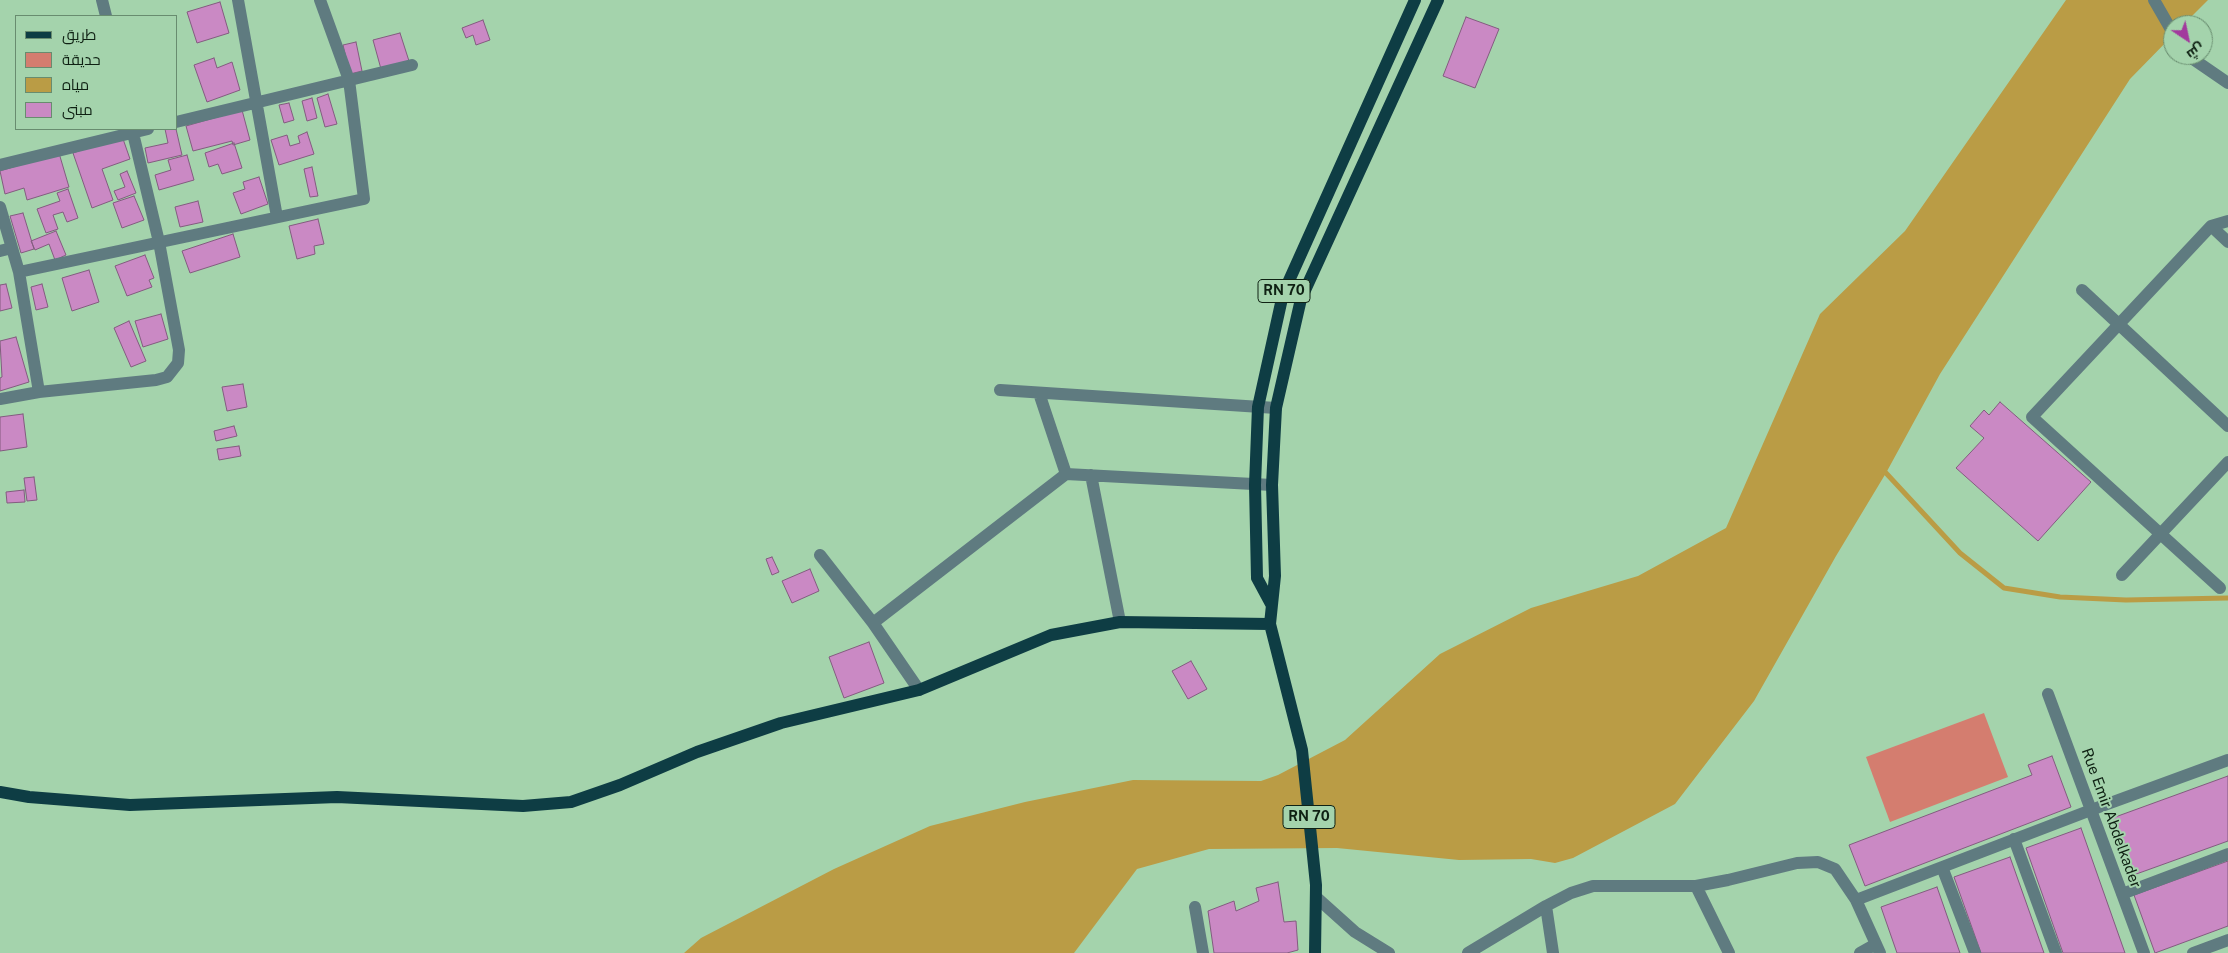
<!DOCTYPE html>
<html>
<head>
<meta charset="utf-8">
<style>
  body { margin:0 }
  #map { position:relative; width:2228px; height:953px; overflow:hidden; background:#a4d3ac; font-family:"Public Sans",Cairo,sans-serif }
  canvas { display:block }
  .legend { position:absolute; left:15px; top:15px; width:162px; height:115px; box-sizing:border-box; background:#a4d3ac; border:1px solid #688c6f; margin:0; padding:6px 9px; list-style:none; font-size:15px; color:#0f2113 }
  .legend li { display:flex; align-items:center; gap:10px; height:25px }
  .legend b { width:25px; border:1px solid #688c6f }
  .north { position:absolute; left:2163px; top:15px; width:50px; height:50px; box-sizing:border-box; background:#a4d3ac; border:1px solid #688c6f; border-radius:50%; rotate:146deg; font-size:14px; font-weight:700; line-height:20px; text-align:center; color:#0f2113 }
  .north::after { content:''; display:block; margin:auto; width:18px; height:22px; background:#a23a9d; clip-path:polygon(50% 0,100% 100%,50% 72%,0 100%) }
</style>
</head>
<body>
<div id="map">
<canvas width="2228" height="953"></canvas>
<ul class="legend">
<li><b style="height:6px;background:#0e3d44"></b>طريق</li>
<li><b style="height:14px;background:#d47d6f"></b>حديقة</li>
<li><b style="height:14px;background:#ba9c45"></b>مياه</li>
<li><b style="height:14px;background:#ca89c4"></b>مبنى</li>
</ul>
<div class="north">ش</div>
</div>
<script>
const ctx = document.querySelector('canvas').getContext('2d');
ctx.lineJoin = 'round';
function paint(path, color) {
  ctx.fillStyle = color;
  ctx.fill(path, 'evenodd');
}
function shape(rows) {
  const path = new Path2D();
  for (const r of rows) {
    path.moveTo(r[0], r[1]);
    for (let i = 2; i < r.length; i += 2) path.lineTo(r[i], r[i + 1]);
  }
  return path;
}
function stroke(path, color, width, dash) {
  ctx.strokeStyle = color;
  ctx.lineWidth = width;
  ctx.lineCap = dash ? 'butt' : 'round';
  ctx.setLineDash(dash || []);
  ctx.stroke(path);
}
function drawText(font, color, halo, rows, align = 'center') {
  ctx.font = font + ' "Public Sans",sans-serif';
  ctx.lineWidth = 4;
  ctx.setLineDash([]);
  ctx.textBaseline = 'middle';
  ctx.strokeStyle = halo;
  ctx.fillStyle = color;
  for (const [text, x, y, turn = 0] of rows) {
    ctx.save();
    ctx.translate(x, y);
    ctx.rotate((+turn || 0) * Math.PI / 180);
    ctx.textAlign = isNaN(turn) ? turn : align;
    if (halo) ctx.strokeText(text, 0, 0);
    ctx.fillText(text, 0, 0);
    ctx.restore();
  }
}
paint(shape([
  [1984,713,2008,777,1890,822,1866,757]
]), '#d47d6f');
paint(shape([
  [2066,0,2208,0,2183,25,2173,25,2173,35,2130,79,1940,374,1886,473,1836,556,1754,701,1675,804,1573,858,1555,863,1531,859,1459,860,1337,848,1209,849,1137,869,1074,953,684,953,701,938,834,869,930,826,1025,802,1133,780,1261,781,1278,775,1345,740,1440,654,1531,608,1638,576,1726,528,1820,314,1905,231]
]), '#ba9c45');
stroke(shape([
  [1886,473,1960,553,2004,588,2060,597,2126,600,2228,598]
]), '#ba9c45', 5);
const building = shape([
  [220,2,229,33,197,43,187,12,220,2],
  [1466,17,1499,29,1475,88,1443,76,1466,17],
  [483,20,490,40,476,45,473,35,466,38,462,28,483,20],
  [400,33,409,61,381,69,373,40,400,33],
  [356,42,362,71,350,74,343,45,356,42],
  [214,58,217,68,232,62,240,90,207,102,194,65,214,58],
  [328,94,337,124,325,127,317,98,328,94],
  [312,98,317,118,307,121,302,101,312,98],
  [289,103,294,120,284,123,279,105,289,103],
  [242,110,250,140,233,145,232,141,193,151,186,126,242,110],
  [165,129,176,129,182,155,148,163,145,148,168,143,165,129],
  [307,132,314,154,279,165,271,140,287,135,290,146,300,143,298,136,307,132],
  [122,136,130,159,102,169,113,200,92,208,73,153,122,136],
  [234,143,242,168,222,174,218,164,209,167,205,153,234,143],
  [59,153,69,187,27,200,24,188,5,194,0,171,59,153],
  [187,155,194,180,159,190,155,175,171,170,168,160,187,155],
  [312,167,318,196,310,197,304,169,312,167],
  [127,171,136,193,118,200,114,191,125,187,120,174,127,171],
  [259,177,268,204,241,214,233,193,245,189,243,182,259,177],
  [68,189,78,218,67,222,63,212,53,215,58,229,46,233,37,209,60,201,57,193,68,189],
  [134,196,144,220,122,228,113,203,134,196],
  [198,201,203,222,180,227,175,207,198,201],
  [23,213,34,249,21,253,10,216,23,213],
  [318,219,324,244,314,246,315,254,297,259,289,226,318,219],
  [56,231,66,255,55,260,49,244,35,250,31,241,56,231],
  [233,234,240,257,190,273,182,251,233,234],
  [145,255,154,278,149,280,152,287,127,296,115,266,145,255],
  [89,270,99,302,72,311,62,278,89,270],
  [6,284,12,308,0,311,0,285,6,284],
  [42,284,48,307,36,310,31,287,42,284],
  [161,314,168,339,143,347,135,321,161,314],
  [129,321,146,361,131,367,114,328,129,321],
  [16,337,29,382,0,391,0,378,2,377,0,341,16,337],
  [243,384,247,407,227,411,222,387,243,384],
  [2000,402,2091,482,2038,541,1956,468,1984,438,1970,426,1984,410,1989,415,2000,402],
  [23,414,27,447,0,451,0,417,23,414],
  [234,426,237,436,216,441,214,431,234,426],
  [239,446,241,456,219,460,217,449,239,446],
  [34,477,37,500,27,501,24,478,34,477],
  [24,490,25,502,7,503,6,492,24,490],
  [772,557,779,572,772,575,766,559,772,557],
  [810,569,819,591,792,603,782,581,810,569],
  [869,642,884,683,844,698,829,657,869,642],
  [1191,661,1207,689,1188,699,1172,671,1191,661],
  [2052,756,2071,807,1865,886,1849,845,2032,775,2028,765,2052,756],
  [2228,776,2228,841,2128,877,2107,820,2228,776],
  [2081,828,2125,953,2063,953,2026,848,2081,828],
  [2010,857,2044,953,1981,953,1954,877,2010,857],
  [2228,861,2228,926,2155,953,2134,895,2228,861],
  [1278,882,1284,922,1296,921,1298,950,1287,953,1214,953,1208,911,1234,901,1236,911,1259,901,1256,888,1278,882],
  [1937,887,1960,953,1897,953,1881,907,1937,887]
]);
paint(building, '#ca89c4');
stroke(building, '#835b7f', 1);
stroke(shape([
  [102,0,106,16],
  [238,0,277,217],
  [2154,0,2173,33],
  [2190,55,2193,59,2228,83],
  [176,122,412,65],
  [0,165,148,129],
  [0,207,19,272,39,392,0,399],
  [2211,226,2228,242],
  [0,251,12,248],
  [19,272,364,199,349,80,320,0],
  [2082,290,2228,426],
  [1000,390,1276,408],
  [39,392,156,380,167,377,178,363,179,350,159,242,132,129],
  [1039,393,1066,474],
  [1091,475,1120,622],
  [820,555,873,623,919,690],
  [2122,575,2228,462],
  [2220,588,2032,417,2211,226,2228,221],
  [873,623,1066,474,1272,485],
  [2048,694,2144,953],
  [2014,839,2056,953],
  [1942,867,1975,953],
  [1696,886,1729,953],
  [2122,894,2228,854],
  [1316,897,1355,932,1389,953],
  [1856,900,2091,810,2228,760],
  [1546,906,1553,953],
  [1195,907,1203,953],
  [1468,953,1546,906,1571,893,1593,886,1696,886,1728,880,1797,863,1818,862,1835,869,1856,900,1880,953],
  [1860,953,1876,944],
  [2193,953,2228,940]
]), '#5f7b80', 12);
stroke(shape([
  [1271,604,1257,578,1255,485,1258,407,1283,294,1415,0],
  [0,792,29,797,130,805,337,797,523,806,571,802,620,785,697,752,781,723,919,690,1051,635,1120,622,1270,624],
  [1315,953,1316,885,1302,750,1270,624,1275,576,1272,485,1276,408,1301,299,1438,0]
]), '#0e3d44', 12);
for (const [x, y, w] of [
  [1284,291,52],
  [1309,817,52]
]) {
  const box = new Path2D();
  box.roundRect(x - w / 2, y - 11.5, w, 23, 4);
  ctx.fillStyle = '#a4d3ac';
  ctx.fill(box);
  stroke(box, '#0f2113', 1);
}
drawText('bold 14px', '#0f2113', null, [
  ["RN 70",1284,291],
  ["RN 70",1309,817]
]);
drawText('15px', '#0f2113', '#a4d3ac', [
  ["Rue Emir Abdelkader",2111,818,70]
]);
</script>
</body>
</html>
